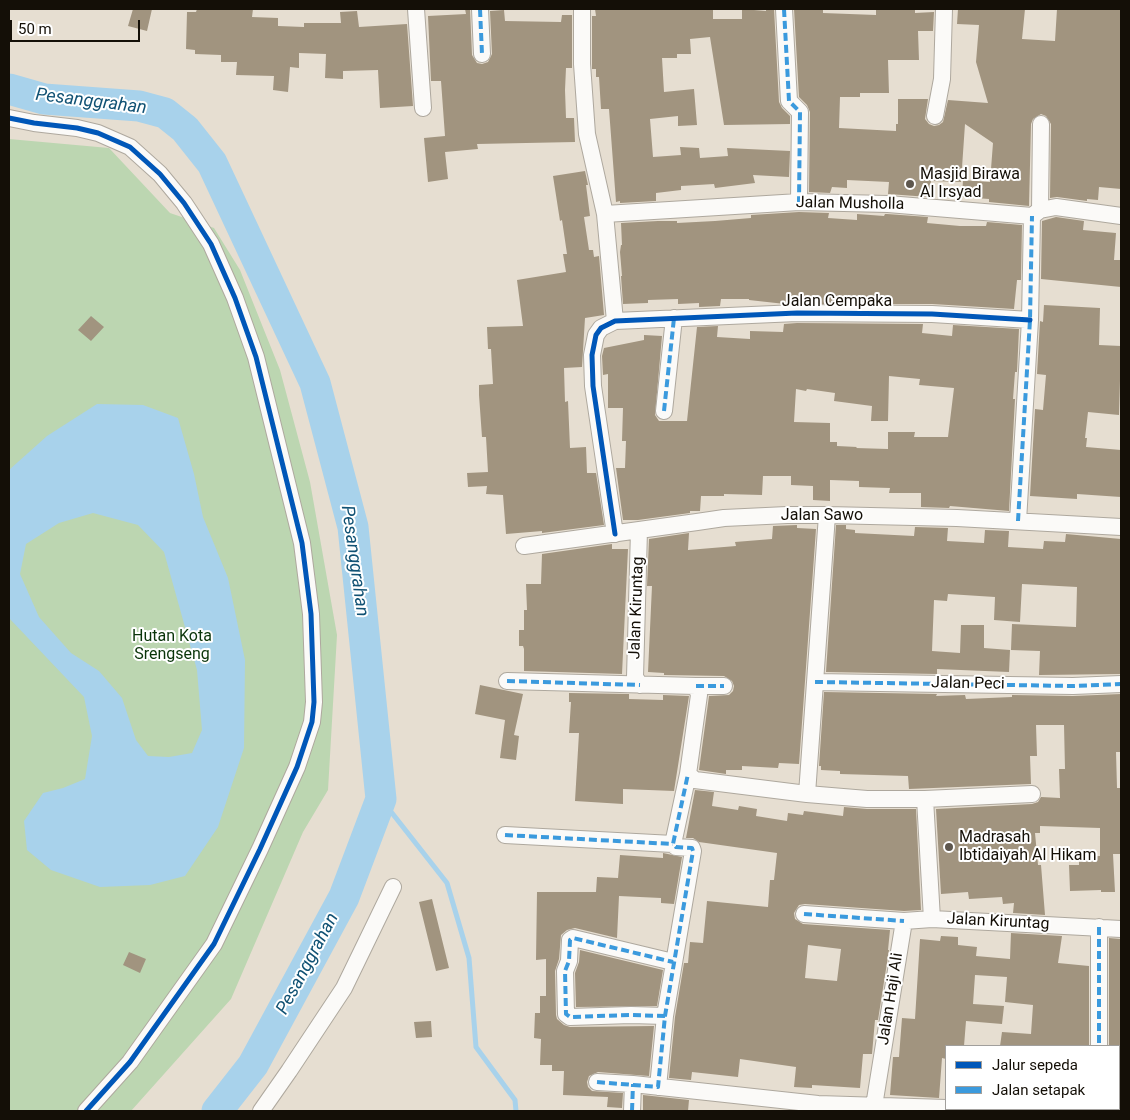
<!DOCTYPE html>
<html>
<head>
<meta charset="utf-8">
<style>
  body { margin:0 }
  #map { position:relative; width:1130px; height:1120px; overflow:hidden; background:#e6ded1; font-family:Roboto,sans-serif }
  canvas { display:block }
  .frame { position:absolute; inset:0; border:10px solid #140f07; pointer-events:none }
  .legend { position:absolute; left:945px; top:1045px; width:175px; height:65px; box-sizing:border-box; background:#fff; border:1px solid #a19f9c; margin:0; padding:6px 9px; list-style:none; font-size:15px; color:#140f07 }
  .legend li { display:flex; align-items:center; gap:10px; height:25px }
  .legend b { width:25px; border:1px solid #a19f9c }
  .scale { position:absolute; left:10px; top:20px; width:130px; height:22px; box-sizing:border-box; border:2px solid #140f07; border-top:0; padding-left:6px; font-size:15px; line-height:18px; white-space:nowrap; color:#140f07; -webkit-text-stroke:4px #fff; paint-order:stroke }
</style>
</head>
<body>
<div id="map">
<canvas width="1130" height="1120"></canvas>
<div class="frame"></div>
<ul class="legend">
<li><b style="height:6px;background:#0057b8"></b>Jalur sepeda</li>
<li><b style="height:6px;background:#3b9add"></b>Jalan setapak</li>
</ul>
<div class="scale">50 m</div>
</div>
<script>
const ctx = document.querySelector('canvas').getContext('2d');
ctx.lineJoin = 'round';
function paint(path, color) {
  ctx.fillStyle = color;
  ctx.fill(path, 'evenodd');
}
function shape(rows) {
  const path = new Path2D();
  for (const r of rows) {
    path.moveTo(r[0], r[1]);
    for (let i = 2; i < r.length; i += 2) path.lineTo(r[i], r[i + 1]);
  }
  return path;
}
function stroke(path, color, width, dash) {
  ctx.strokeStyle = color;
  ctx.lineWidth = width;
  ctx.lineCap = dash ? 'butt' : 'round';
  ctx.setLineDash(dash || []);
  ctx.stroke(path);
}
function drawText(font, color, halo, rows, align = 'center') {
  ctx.font = font + ' Roboto,sans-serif';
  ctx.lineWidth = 4;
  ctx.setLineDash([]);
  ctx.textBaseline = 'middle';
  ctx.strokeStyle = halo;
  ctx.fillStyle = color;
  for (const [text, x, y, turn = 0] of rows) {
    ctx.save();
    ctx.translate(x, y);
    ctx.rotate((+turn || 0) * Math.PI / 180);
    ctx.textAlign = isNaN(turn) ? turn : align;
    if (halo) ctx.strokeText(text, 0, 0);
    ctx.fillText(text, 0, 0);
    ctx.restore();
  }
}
paint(shape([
  [9,139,109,148,170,213,214,228,240,270,280,370,310,482,337,635,328,790,303,832,231,999,131,1111,9,1111]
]), '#bcd6b1');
paint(shape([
  [97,404,143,405,178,418,194,474,203,517,228,578,245,660,244,748,218,827,185,876,150,885,100,887,51,870,27,850,24,821,43,793,63,788,85,779,92,736,84,697,9,618,9,470,47,436],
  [93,513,138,525,164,552,197,670,202,730,192,753,169,757,148,756,136,740,122,698,99,671,71,653,39,617,20,574,26,544,59,523]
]), '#a8d2eb');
stroke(shape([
  [381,799,447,883,469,958,476,1047,515,1100,516,1111]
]), '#a8d2eb', 5);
stroke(shape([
  [9,89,44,99,139,106,165,113,185,129,212,163,315,383,353,527,381,799,344,897,253,1065,217,1111]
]), '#a8d2eb', 31);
paint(shape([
  [133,9,152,9,147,31,128,26],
  [197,9,253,9,252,17,278,18,278,26,304,27,304,23,341,23,340,12,357,11,359,27,407,24,413,106,380,108,378,70,343,71,343,79,325,78,326,54,299,53,299,68,290,67,288,92,273,90,274,76,236,75,237,62,221,62,221,55,195,54,195,50,186,49,187,12,196,12],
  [465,9,470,9,472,55,477,63,482,64,488,62,492,54,490,11,504,10,505,21,561,22,562,15,572,15,572,68,566,68,565,90,566,118,574,118,575,142,477,144,478,149,445,152,448,179,428,182,424,138,445,136,441,81,431,81,428,16,466,14],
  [595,9,713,9,713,19,742,19,742,9,766,11,766,9,774,9,779,102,782,108,790,116,790,124,724,125,710,37,690,39,691,54,677,54,677,58,662,58,664,92,694,89,697,125,678,126,678,116,650,119,653,157,681,155,680,147,699,148,700,158,728,156,727,148,790,151,789,177,753,175,755,183,715,188,714,184,681,186,681,190,656,193,656,201,620,203,620,201,616,202,609,109,601,109,599,77,596,77,596,69,592,69,592,16,596,16],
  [794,9,823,9,823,13,876,15,876,9,915,9,915,13,934,12,933,31,918,31,919,60,888,60,889,93,860,93,860,97,840,97,839,128,896,131,896,124,898,124,898,99,928,99,925,119,929,124,934,126,939,125,943,122,948,100,988,103,976,62,979,25,957,24,958,9,1025,9,1022,39,1055,41,1057,9,1121,9,1121,189,1099,187,1098,200,1087,199,1087,201,1057,197,1050,198,1051,124,1046,116,1041,114,1033,119,1031,124,1029,206,989,202,989,199,962,197,963,180,990,182,993,143,965,124,961,182,931,181,929,197,888,194,889,182,847,180,847,188,832,187,830,193,809,192,810,112,807,105,799,97],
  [585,171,588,185,586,185,590,216,584,217,589,250,593,250,594,257,599,256,604,315,585,318,582,367,564,368,565,402,568,401,570,448,586,447,587,473,596,473,604,525,542,533,542,531,506,534,503,495,486,494,487,486,468,487,467,473,488,472,486,437,482,437,479,395,479,385,493,384,491,349,488,349,487,327,523,326,517,280,566,272,563,254,567,254,562,220,560,221,553,176],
  [799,212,829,213,828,218,857,220,857,214,884,216,885,214,887,214,928,217,927,223,960,226,986,226,987,222,1022,225,1021,280,1017,280,1014,309,932,304,785,304,749,300,749,299,721,299,720,306,699,307,699,303,678,304,678,299,648,300,648,303,623,304,621,276,622,276,620,252,621,245,622,245,621,223,658,221,677,221,677,223,715,221,751,218,751,215],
  [1056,217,1084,221,1083,230,1116,233,1114,260,1121,260,1121,287,1041,279,1042,221],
  [1044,305,1100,308,1099,345,1121,346,1119,415,1088,412,1085,438,1087,438,1086,447,1121,450,1121,497,1077,494,1077,499,1030,496,1035,409,1043,410,1046,375,1037,374,1040,321,1043,322],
  [91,316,104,327,91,341,78,330],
  [797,323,923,324,922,333,952,336,953,325,1019,329,1017,372,1015,372,1013,399,1015,399,1009,511,950,506,949,508,921,507,921,493,889,493,890,488,859,487,859,481,830,480,830,501,813,500,813,486,791,485,791,476,763,476,762,495,724,494,724,496,701,496,700,511,690,511,690,513,638,520,623,520,616,468,625,468,626,441,622,441,623,408,608,408,608,374,603,375,602,356,604,348,644,340,644,335,662,336,655,415,659,421,687,421,697,327,718,326,717,337,750,339,750,331,783,332,784,324],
  [889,376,920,379,919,385,954,388,948,437,914,437,915,432,888,432,888,449,856,448,857,447,837,446,837,442,830,442,830,423,794,422,796,389,806,391,807,389,835,393,834,401,872,406,871,421,888,421],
  [797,525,797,528,816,529,799,764,779,763,778,768,742,766,742,770,726,770,726,774,699,770,709,696,729,695,733,691,734,686,732,681,724,676,664,675,664,673,648,672,652,586,647,586,649,539,689,533,688,550,736,546,735,542,772,539,773,526],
  [836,525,846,525,846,529,855,530,855,533,914,536,915,527,948,528,947,541,984,543,985,530,1009,531,1008,547,1043,549,1044,541,1065,542,1066,534,1121,539,1121,674,1039,675,1040,651,1011,650,1012,624,1076,627,1077,587,1022,584,1020,622,994,620,995,597,948,594,947,601,934,600,932,651,960,653,961,625,984,625,984,648,1010,650,1009,672,937,669,937,674,826,672],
  [612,544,612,549,628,549,622,674,524,671,524,649,523,646,519,646,519,630,524,630,524,610,527,610,526,584,541,584,542,554],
  [480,685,523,694,514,735,519,736,516,760,500,758,505,720,475,714],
  [824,692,937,694,936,696,965,695,966,699,1012,697,1012,695,1073,696,1121,694,1121,752,1116,752,1117,788,1121,788,1121,854,1113,854,1115,892,1101,892,1101,890,1070,891,1069,865,1079,865,1079,857,1100,856,1100,828,1040,826,1040,833,1035,833,1038,865,1041,865,1045,915,1013,913,1014,903,1003,904,1002,897,969,899,968,892,941,894,936,809,1032,804,1038,802,1041,797,1060,798,1059,769,1065,769,1064,725,1036,725,1037,756,1030,756,1031,784,909,789,908,776,840,774,840,771,821,770,821,766,819,766],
  [569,693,629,694,629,699,663,700,663,695,689,696,674,791,623,789,623,804,575,801,579,733,569,733,571,702,569,702],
  [695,790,714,792,712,806,738,810,739,806,757,809,756,816,787,821,788,813,803,815,804,811,843,816,844,807,867,809,916,809,921,910,904,911,805,904,799,905,794,913,795,919,803,924,890,930,888,950,889,950,878,1020,875,1020,872,1054,863,1054,860,1088,812,1085,812,1088,794,1087,796,1067,740,1059,738,1077,692,1072,691,1080,669,1078,675,1017,684,963,688,963,690,942,703,943,707,901,768,907,770,880,774,880,777,853,699,842,693,838,686,838],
  [808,945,841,949,837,981,805,978],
  [663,853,682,857,674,904,661,903,661,898,619,896,617,938,575,928,567,930,561,935,559,959,555,971,556,1015,557,1019,564,1025,570,1027,654,1026,649,1076,598,1072,589,1076,587,1082,588,1087,592,1091,623,1093,622,1108,607,1107,608,1097,563,1095,564,1071,552,1071,552,1065,540,1065,541,1039,534,1038,535,1013,540,1013,540,996,546,996,546,959,536,960,537,892,596,892,597,877,618,878,620,855,663,858],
  [432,899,449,968,436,971,419,902],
  [1011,933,1062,936,1058,963,1089,966,1089,1046,1000,1046,1002,1032,1031,1034,1033,1005,1005,1002,1007,977,975,975,973,1004,1004,1006,1002,1024,966,1021,964,1046,946,1046,946,1059,942,1058,939,1098,890,1095,893,1057,899,1057,902,1018,915,1019,920,939,940,941,941,936,958,937,958,945,977,947,976,956,1010,959],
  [1109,938,1121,939,1121,1046,1109,1046],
  [580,950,663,970,657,1006,576,1007,575,973,579,962],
  [129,952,146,959,140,973,123,965],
  [431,1021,432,1037,416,1038,414,1022],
  [643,1095,689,1100,688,1111,643,1111]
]), '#a1947f');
const minor = shape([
  [416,9,423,108],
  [480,9,482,54],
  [582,9,582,64,587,134,605,214,615,321],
  [784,9,789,101,800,112,799,202],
  [935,116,942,79,944,9],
  [9,118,34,123,77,128,98,133,130,147,160,174,184,203,211,244,235,298,256,357,302,543,311,614,314,702,312,722,297,767,260,849,214,944,130,1062,86,1111],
  [1040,210,1041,124],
  [605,214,799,202,888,204,1032,216,1040,210,1056,207,1121,216],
  [664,411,674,318],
  [1018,521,1030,320,1032,216],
  [639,530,635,677,640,685],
  [615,534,593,386,592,355,596,335,601,328,615,321,797,313,932,314,1030,320],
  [524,546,697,522,724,518,787,515,827,515,957,518,1121,527],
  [507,681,696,686,699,695,688,774,695,780,807,794,867,799,925,799,932,919],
  [815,682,1073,686,1121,684],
  [696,686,724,686],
  [807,794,827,515],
  [925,799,1032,794],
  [505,835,673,844],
  [804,914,904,921],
  [1099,927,1099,1046],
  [665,1016,631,1015,570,1017,566,1014,565,971,569,961,570,940,573,938,673,962],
  [597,1082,633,1084,818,1104,946,1108],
  [658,1087,665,1016,693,851,692,848,676,847,673,844,688,774],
  [874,1106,904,921,932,919,1121,929],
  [979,1109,1066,1111],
  [261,1111,289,1071,344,988,393,887],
  [632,1111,633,1084],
  [1098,1111,1098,1109]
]);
stroke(minor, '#aea89e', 18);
stroke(minor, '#fbfaf8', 16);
stroke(shape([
  [480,9,482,54],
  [784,9,789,101,800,112,799,202],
  [664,411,674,318],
  [1018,521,1030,320,1032,216],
  [507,681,640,685],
  [815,682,1073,686,1121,684],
  [696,686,724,686],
  [505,835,673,844],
  [804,914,904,921],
  [1099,927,1099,1046],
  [665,1016,631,1015,570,1017,566,1014,565,971,569,961,570,940,573,938,673,962],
  [597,1082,658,1087,665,1016,693,851,692,848,676,847,673,844,688,774],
  [632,1111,633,1084],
  [1098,1111,1098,1109]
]), '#3b9add', 4, [8, 4]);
stroke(shape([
  [9,118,34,123,77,128,98,133,130,147,160,174,184,203,211,244,235,298,256,357,302,543,311,614,314,702,312,722,297,767,260,849,214,944,130,1062,86,1111],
  [615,534,593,386,592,355,596,335,601,328,615,321,797,313,932,314,1030,320]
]), '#0057b8', 5);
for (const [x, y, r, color] of [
  [910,184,5,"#5e574e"],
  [949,847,5,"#5e574e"]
]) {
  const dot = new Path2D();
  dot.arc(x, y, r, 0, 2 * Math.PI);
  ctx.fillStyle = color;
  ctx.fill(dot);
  stroke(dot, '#fff', 2);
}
drawText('16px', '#140f07', '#fff', [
  ["Masjid Birawa",920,175],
  ["Al Irsyad",920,193],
  ["Madrasah",959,838],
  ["Ibtidaiyah Al Hikam",959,856]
], 'left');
drawText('16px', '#140f07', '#fff', [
  ["Jalan Musholla",850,204,1],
  ["Jalan Cempaka",837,302],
  ["Jalan Sawo",822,516],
  ["Jalan Kiruntag",637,608,-88],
  ["Jalan Peci",968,684,1],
  ["Jalan Kiruntag",998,922,3],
  ["Jalan Haji Ali",891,999,-81]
]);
drawText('16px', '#093409', '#fff', [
  ["Hutan Kota",172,637],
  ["Srengseng",172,655]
]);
drawText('italic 18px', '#115274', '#fff', [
  ["Pesanggrahan",91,102,7],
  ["Pesanggrahan",354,561,82],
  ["Pesanggrahan",308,964,-62]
]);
</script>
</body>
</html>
